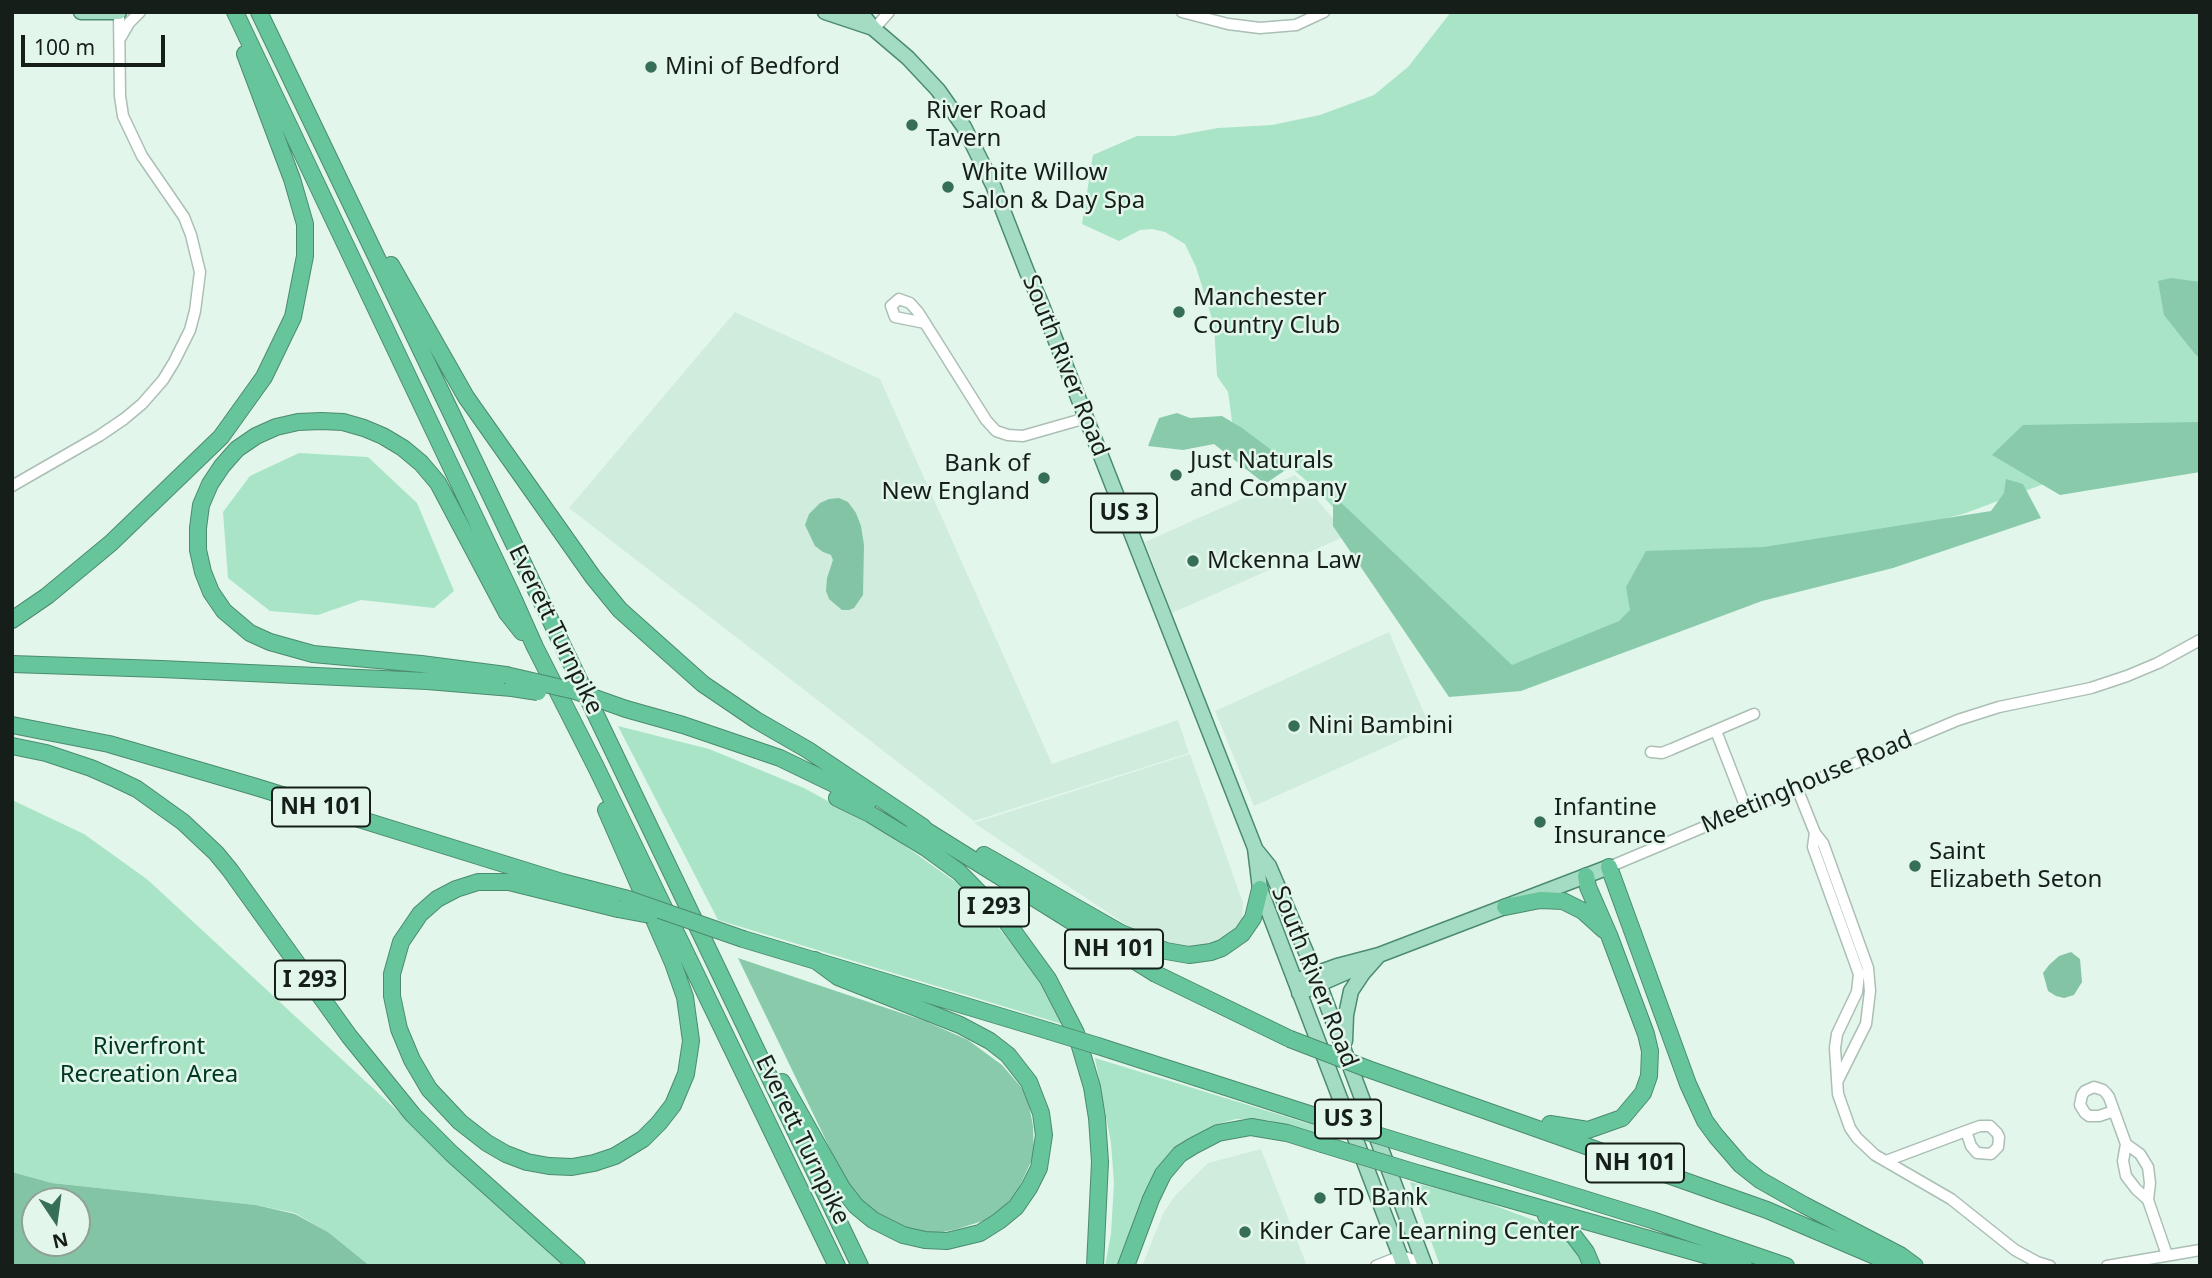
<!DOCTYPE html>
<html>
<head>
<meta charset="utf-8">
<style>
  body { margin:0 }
  #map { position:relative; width:2212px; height:1278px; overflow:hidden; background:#e2f6eb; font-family:"Noto Sans",sans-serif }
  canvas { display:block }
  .frame { position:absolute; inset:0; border:14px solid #161e1a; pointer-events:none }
  .north { position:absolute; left:21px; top:1187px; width:70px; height:70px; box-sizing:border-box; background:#e2f6eb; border:2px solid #90a097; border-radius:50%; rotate:167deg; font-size:19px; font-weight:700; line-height:28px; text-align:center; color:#161e1a }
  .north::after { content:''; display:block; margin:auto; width:24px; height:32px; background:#376e56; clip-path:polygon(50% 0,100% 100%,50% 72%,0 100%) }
  .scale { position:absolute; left:21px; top:35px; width:144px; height:32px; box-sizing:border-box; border:4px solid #161e1a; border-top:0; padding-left:9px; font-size:21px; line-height:24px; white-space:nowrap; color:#161e1a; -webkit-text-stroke:5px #e2f6eb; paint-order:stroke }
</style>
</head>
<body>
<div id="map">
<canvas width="2212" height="1278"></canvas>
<div class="frame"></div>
<div class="north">N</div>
<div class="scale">100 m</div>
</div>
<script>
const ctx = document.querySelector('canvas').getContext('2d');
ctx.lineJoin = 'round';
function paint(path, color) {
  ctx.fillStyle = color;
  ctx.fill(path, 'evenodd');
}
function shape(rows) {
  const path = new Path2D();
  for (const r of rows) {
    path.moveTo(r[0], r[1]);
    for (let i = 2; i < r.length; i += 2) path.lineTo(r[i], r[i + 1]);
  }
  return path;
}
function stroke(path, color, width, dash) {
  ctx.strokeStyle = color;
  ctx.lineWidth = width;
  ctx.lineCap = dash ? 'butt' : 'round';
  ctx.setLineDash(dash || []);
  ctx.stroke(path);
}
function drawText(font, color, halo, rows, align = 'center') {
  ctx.font = font + ' "Noto Sans",sans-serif';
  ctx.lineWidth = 5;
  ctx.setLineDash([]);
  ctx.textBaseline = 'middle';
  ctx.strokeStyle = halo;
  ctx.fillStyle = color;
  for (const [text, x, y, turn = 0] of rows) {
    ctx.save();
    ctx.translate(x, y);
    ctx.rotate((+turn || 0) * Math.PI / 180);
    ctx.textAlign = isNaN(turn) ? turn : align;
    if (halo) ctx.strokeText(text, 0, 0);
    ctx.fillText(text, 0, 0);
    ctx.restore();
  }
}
paint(shape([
  [735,312,880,379,1052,764,1178,720,1189,753,974,821,569,508],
  [1295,475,1348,535,1172,613,1145,542],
  [1389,632,1430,727,1254,806,1215,711],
  [1190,754,1243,903,1242,919,1231,934,1210,947,1187,951,1152,942,974,823],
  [1261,1149,1307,1266,1142,1266,1163,1214,1173,1198,1208,1163]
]), '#d0ecdd');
paint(shape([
  [1451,12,2200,12,2200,439,2095,465,1963,514,1869,537,1491,679,1318,491,1286,463,1234,435,1228,392,1217,376,1214,325,1196,267,1185,244,1165,232,1152,229,1140,230,1119,241,1082,224,1093,155,1137,136,1174,136,1218,128,1272,125,1320,115,1374,95,1408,67],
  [299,453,368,457,417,503,454,591,434,608,361,600,318,615,270,611,228,578,223,512,250,476],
  [618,726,709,749,804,788,891,836,971,893,1035,974,1062,1024,718,920],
  [12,800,84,834,148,880,471,1179,572,1266,370,1266,328,1232,295,1213,256,1205,52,1183,12,1172],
  [1095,1058,1336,1132,1337,1140,1268,1120,1236,1119,1214,1125,1173,1151,1119,1266,1105,1266,1111,1234,1114,1183,1111,1143],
  [1410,1182,1469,1196,1544,1224,1577,1248,1583,1266,1440,1266]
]), '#a9e4c7');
paint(shape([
  [2171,278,2200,282,2200,358,2195,354,2164,315,2158,281],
  [1177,413,1190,418,1222,416,1242,428,1274,452,1287,469,1265,484,1214,444,1183,450,1148,446,1159,418],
  [2200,422,2200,472,2060,495,1992,455,2023,425],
  [2006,479,2023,484,2041,518,1893,568,1762,601,1521,691,1449,697,1333,526,1333,495,1512,665,1619,621,1630,610,1626,587,1646,551,1764,547,1991,511,2004,493],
  [738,958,925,1021,968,1040,1002,1065,1027,1094,1033,1126,1034,1155,1017,1192,1003,1208,986,1220,957,1229,933,1234,894,1227,871,1211,848,1186]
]), '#89caab');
paint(shape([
  [839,498,848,502,856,513,861,526,864,545,863,595,854,608,849,610,842,610,829,599,826,591,827,578,833,560,831,555,823,552,815,546,805,525,809,514,820,503,829,499],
  [2071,952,2080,959,2082,982,2074,995,2064,998,2056,996,2048,991,2043,973,2049,965,2059,956],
  [12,1172,52,1183,256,1205,295,1214,328,1232,370,1266,12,1266],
  [35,1201,77,1201,77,1243,35,1243]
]), '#83c4a5');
const minor = shape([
  [1182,12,1228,24,1260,28,1296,25,1324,12],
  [874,29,889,12],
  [121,37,129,23,140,12],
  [899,299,910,303,918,312,925,323,895,317,891,306,899,299],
  [925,323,986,420,996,431,1008,435,1023,436,1086,418],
  [12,486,99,436,124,419,142,404,163,380,174,362,190,330,195,311,200,272,191,235,184,217,142,156,123,116,120,96,119,12],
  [1716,731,1746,808],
  [1651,752,1662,753,1672,749,1754,714],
  [1797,788,1815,833,1823,843,1868,968,1870,991,1866,1024,1837,1082],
  [1815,833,1813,847,1859,974,1857,992,1837,1034,1835,1048,1838,1094,1850,1128,1857,1138,1875,1155,1951,1199,2015,1250,2037,1262,2050,1266],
  [1609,867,1958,720,1999,707,2091,688,2127,676,2158,663,2200,640],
  [2114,1111,2099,1116,2089,1116,2085,1113,2080,1105,2082,1095,2085,1091,2094,1087,2103,1090,2106,1093,2109,1097,2126,1144,2123,1161,2126,1176,2136,1189,2148,1200],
  [2126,1144,2140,1154,2148,1167,2150,1183,2148,1200,2167,1255],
  [1886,1161,1966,1131,1980,1126,1990,1126,1997,1133,1999,1137,1998,1147,1991,1154,1977,1153,1971,1146,1966,1131],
  [1376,1266,1401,1256,1424,1263],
  [2107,1266,2200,1250]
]);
const major = shape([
  [81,12,119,12],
  [825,12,873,28],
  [860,12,874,29,908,58,938,90,964,127,993,185,1027,272,1039,298,1255,848,1260,889,1404,1266],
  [1256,850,1269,866,1315,973,1425,1266],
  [1295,981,1337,966,1379,955,1609,867],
  [1299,993,1356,968],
  [1345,1041,1346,1015,1351,991,1363,973,1379,955]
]);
const highway = shape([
  [235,12,510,591,535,647,596,767,837,1266],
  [259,12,860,1266],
  [391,265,466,397,593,577,620,610,703,684,756,720,808,750,923,827],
  [12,620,47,596,111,543,221,437,264,377,293,317,305,256,305,224,292,179,245,54],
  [12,664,161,669,427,681,512,688],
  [506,675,421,664,313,654,270,642,250,633,224,611,211,592,203,572,198,550,198,528,201,505,210,484,222,466,237,449,256,436,276,427,298,422,321,421,343,422,364,428,383,436,403,448,421,463,438,483,507,613,522,632],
  [626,709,683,725,780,758,869,801],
  [12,725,109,744,256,787,562,882,628,899],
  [12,746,46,753,91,768,116,779,137,789,183,822,216,853,230,870,349,1036,413,1115,452,1154,577,1266],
  [837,798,870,814,926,848,959,872,1003,917,1048,979,1076,1033,1092,1087,1097,1118,1100,1162,1095,1266],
  [606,810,673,963,685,997,691,1041,686,1074,673,1105,659,1123,643,1139,615,1156,594,1163,572,1167,549,1166,527,1162,506,1154,487,1143,460,1122,429,1089,412,1060,399,1029,392,996,392,974,401,942,420,914,437,899,456,889,478,882,509,882,618,909],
  [914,823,1156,974,1290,1039],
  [984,855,1121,933,1166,951,1189,955,1211,952,1222,948,1242,934,1253,918,1260,889],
  [1609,867,1688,1084,1705,1121,1716,1136,1741,1165,1760,1180,1804,1205,1900,1255,1915,1266],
  [1505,907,1540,900,1563,901,1583,911,1604,930],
  [743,939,1049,1031],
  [1098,1046,1325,1119],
  [1368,1069,1767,1210,1898,1266],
  [782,1082,842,1188,856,1206,873,1220,903,1235,925,1240,947,1241,980,1233,999,1221,1016,1207,1029,1188,1039,1168,1044,1135,1041,1113,1029,1082,1008,1055,990,1041,960,1025,838,977,815,960],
  [1550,1124,1588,1130,1622,1118,1643,1093,1649,1076,1650,1051,1646,1034,1609,935,1588,887,1586,876],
  [1419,1148,1652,1220,1786,1266],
  [1420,1174,1744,1266],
  [1546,1216,1573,1235,1586,1252,1592,1266],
  [1126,1266,1151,1199,1163,1174,1180,1154,1193,1146,1218,1133,1251,1127,1287,1133,1322,1144]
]);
stroke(minor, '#abbfb5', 13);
stroke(major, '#4b8b6e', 17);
stroke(highway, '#4b8b6e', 18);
stroke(minor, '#fff', 10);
stroke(major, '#a4dcc3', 14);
stroke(highway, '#67c59b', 16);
const highwayBridge = shape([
  [506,675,575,691,626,709],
  [512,688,538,692],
  [628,899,743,939],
  [618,909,650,915],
  [1049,1031,1098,1046],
  [1290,1039,1368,1069],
  [1325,1119,1419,1148],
  [1322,1144,1420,1174]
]);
stroke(highwayBridge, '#4b8b6e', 18, []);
stroke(highwayBridge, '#67c59b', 16);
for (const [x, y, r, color] of [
  [651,67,7,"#376e56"],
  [912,125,7,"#376e56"],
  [948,187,7,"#376e56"],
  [1179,312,7,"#376e56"],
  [1176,475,7,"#376e56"],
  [1044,478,7,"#376e56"],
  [1193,561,7,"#376e56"],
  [1294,726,7,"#376e56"],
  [1540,822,7,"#376e56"],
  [1915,866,7,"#376e56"],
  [1320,1198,7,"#376e56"],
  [1245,1232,7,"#376e56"]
]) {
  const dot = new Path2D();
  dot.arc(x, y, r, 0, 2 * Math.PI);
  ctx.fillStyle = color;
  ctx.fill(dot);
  stroke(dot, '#e2f6eb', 2.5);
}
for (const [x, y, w] of [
  [1124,513,66],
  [321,807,98],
  [994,907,70],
  [1114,949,98],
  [310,980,70],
  [1348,1119,66],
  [1635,1163,98]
]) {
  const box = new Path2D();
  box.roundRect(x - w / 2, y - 19.5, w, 39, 5);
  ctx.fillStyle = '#e2f6eb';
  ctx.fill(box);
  stroke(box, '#161e1a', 2);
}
drawText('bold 23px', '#161e1a', null, [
  ["US 3",1124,513],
  ["NH 101",321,807],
  ["I 293",994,907],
  ["NH 101",1114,949],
  ["I 293",310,980],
  ["US 3",1348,1119],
  ["NH 101",1635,1163]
]);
drawText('24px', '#161e1a', '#e2f6eb', [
  ["Mini of Bedford",665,67],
  ["River Road",926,111],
  ["Tavern",926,139],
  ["White Willow",962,173],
  ["Salon & Day Spa",962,201],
  ["Manchester",1193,298],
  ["Country Club",1193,326],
  ["Just Naturals",1190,461],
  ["and Company",1190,489],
  ["Bank of",1030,464,"right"],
  ["New England",1030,492,"right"],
  ["Mckenna Law",1207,561],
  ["Nini Bambini",1308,726],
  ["Infantine",1554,808],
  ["Insurance",1554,836],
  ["Saint",1929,852],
  ["Elizabeth Seton",1929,880],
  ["TD Bank",1334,1198],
  ["Kinder Care Learning Center",1259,1232]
], 'left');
drawText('24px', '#161e1a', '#e2f6eb', [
  ["South River Road",1065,366,68],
  ["Everett Turnpike",555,630,64],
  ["Meetinghouse Road",1807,783,-23],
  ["South River Road",1314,977,68],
  ["Everett Turnpike",802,1140,64]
]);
drawText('24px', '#003723', '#e2f6eb', [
  ["Riverfront",149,1047],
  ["Recreation Area",149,1075]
]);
</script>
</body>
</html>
